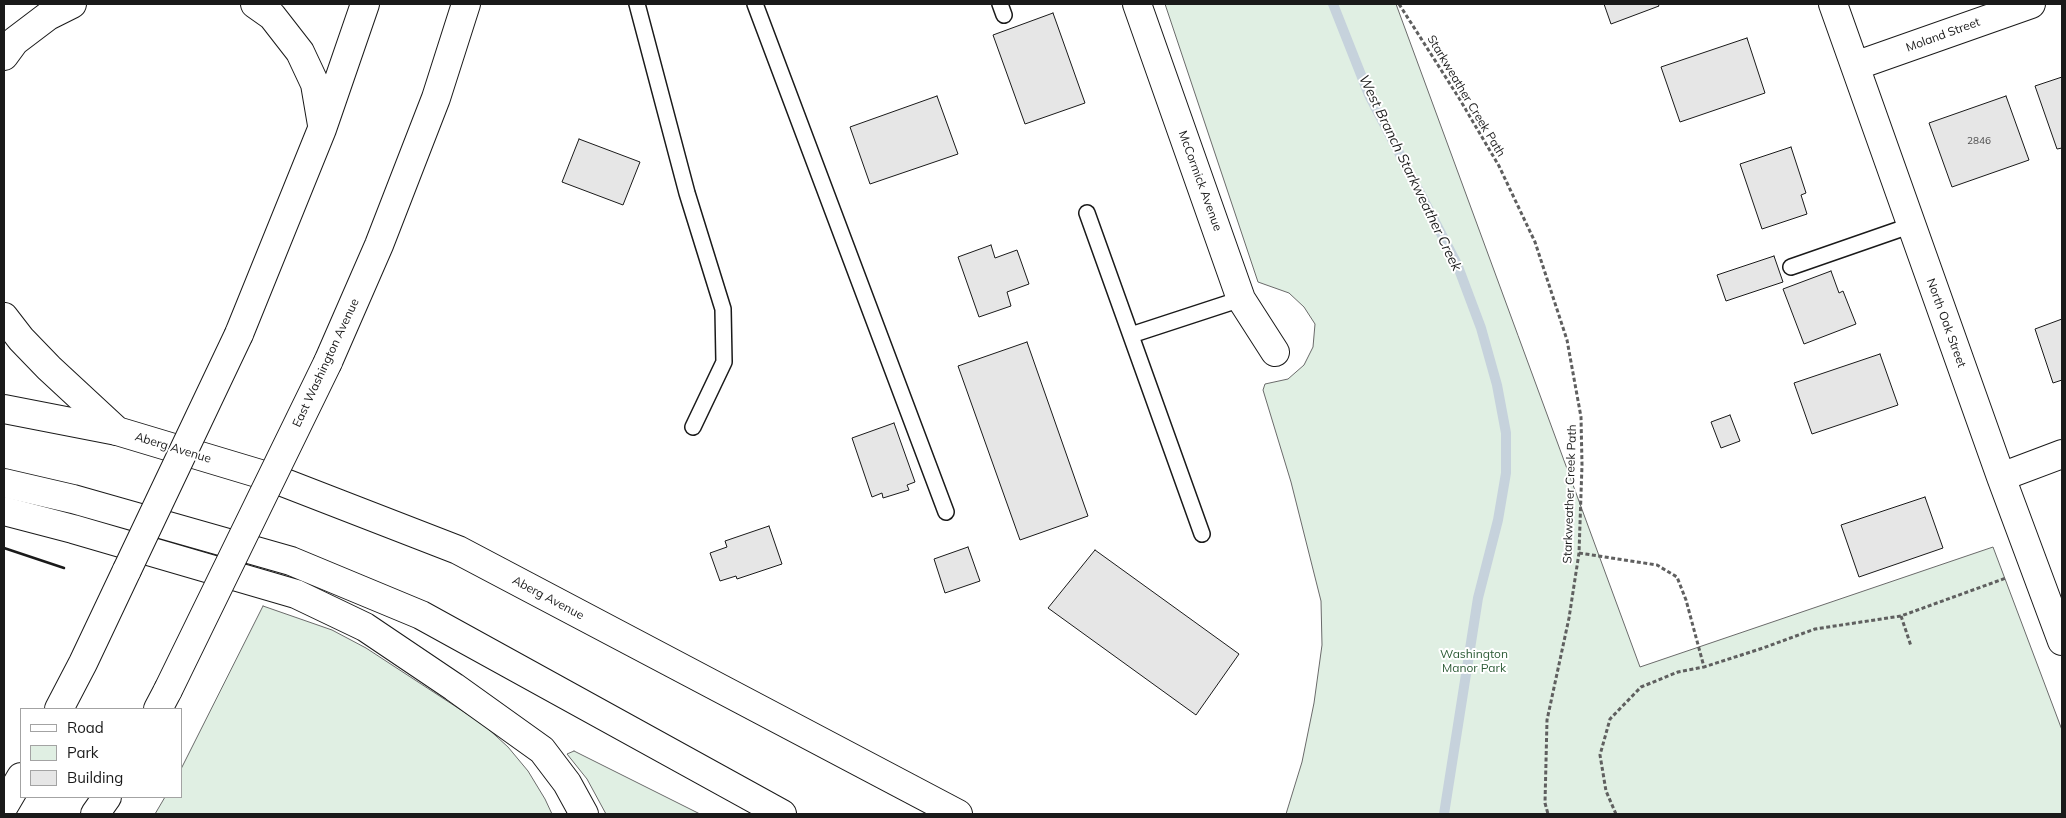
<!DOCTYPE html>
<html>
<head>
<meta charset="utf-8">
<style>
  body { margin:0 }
  #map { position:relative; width:2066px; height:818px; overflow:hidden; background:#fff; font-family:Mulish,sans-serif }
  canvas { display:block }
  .frame { position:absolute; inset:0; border:5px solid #1a1a1a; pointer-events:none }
  .legend { position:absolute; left:20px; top:708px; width:162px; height:90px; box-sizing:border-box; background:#fff; border:1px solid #a3a3a3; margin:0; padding:6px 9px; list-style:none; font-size:15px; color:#1a1a1a }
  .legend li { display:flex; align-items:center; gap:10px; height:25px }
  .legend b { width:25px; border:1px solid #a3a3a3 }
</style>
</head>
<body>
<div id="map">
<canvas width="2066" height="818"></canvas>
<div class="frame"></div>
<ul class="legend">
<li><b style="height:6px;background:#fff"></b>Road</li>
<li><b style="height:14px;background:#e0efe3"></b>Park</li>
<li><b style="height:14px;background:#e6e6e6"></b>Building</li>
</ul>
</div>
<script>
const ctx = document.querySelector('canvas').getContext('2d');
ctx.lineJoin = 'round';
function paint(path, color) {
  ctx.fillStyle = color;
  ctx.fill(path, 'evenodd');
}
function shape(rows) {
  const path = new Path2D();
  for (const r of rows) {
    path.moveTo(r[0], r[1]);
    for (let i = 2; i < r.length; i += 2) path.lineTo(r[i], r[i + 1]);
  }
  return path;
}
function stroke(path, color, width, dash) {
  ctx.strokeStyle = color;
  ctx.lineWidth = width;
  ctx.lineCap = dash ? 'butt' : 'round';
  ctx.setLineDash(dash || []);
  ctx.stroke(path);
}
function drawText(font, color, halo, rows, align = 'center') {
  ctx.font = font + ' Mulish,sans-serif';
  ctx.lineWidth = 4;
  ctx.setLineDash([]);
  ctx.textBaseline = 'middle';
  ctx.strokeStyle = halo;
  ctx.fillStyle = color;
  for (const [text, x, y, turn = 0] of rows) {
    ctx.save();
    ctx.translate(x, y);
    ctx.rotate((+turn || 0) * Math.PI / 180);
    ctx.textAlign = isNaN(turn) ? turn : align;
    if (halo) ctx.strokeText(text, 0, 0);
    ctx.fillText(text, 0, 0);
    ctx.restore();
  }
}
const green = shape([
  [1165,4,1396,4,1640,667,1993,547,2062,730,2062,814,1286,814,1302,762,1314,703,1322,645,1321,601,1291,482,1263,390,1265,384,1288,379,1304,365,1313,347,1315,324,1304,307,1289,293,1258,282,1165,4],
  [263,606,332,630,366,648,484,725,508,747,528,771,545,799,552,814,155,814,165,797,181,797,181,769,263,606],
  [574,751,700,814,606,814,587,779,567,754,574,751]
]);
paint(green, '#e0efe3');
stroke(green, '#6a6a6a', 1);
stroke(shape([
  [1333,4,1369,95,1457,264,1481,328,1497,385,1506,433,1506,473,1498,520,1478,598,1444,814]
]), '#c6d2dc', 10);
const building = shape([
  [1604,4,1658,4,1659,6,1611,24,1604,4],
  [1053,13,1085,103,1025,124,993,35,1053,13],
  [1747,38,1765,93,1680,122,1661,67,1747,38],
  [2062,77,2062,148,2057,149,2035,86,2062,77],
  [937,96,958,154,870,184,850,127,937,96],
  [2006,96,2029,160,1952,187,1929,123,2006,96],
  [579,139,640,162,623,205,562,182,579,139],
  [1791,147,1806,193,1801,195,1807,214,1762,229,1740,164,1791,147],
  [991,245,995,258,1017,250,1029,284,1007,292,1011,306,979,317,958,257,991,245],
  [1774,256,1783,282,1726,301,1717,275,1774,256],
  [1831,271,1839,293,1843,291,1856,324,1804,344,1783,289,1831,271],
  [2062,319,2062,380,2053,383,2035,329,2062,319],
  [1027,342,1088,516,1020,540,958,366,1027,342],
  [1880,354,1898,405,1812,434,1794,383,1880,354],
  [1730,415,1740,441,1721,448,1711,422,1730,415],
  [894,423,915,482,907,485,909,490,883,498,882,493,872,497,852,438,894,423],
  [1925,497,1943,548,1859,577,1841,525,1925,497],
  [769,526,782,564,737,579,736,576,720,581,710,553,727,547,725,541,769,526],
  [968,547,980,581,945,593,934,559,968,547],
  [1095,550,1239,654,1196,715,1048,608,1095,550]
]);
paint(building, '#e6e6e6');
stroke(building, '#1a1a1a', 1);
const service = shape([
  [637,4,687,193,723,309,724,362,693,427],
  [755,4,946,512],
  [1000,4,1004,15],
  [1087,213,1202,534],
  [1791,267,1912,225],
  [1131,335,1241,299]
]);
const minor = shape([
  [1137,4,1241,299,1275,352],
  [1833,4,2001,477,2062,641],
  [1855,66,2031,4],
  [2001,477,2062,454]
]);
const primary = shape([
  [255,4,272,16,300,52,315,84,322,125],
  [4,56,15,41,48,16,72,4],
  [4,317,21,339,49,368,117,431,267,476,458,550,958,814],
  [239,334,322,129,365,4],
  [328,362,379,245,436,98,466,4],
  [4,483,73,499,291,561,421,615,782,814],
  [59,709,83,663,127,570],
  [158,709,168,690],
  [4,806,21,777],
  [95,814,107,797]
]);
const motorway = shape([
  [4,409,117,431],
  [4,511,73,529,296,594,365,627,454,687,542,750,567,783,584,814]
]);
stroke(service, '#1a1a1a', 18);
stroke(minor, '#1a1a1a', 30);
stroke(primary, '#1a1a1a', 30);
stroke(motorway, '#1a1a1a', 30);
stroke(shape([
  [1399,4,1459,98,1499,166,1535,242,1567,340,1581,417,1582,465,1579,553,1569,618,1547,720,1545,803,1548,814],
  [1579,553,1657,565,1677,577,1686,600,1704,667,1763,648,1815,629,1901,616,2006,578],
  [1901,616,1911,646],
  [1616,814,1606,791,1600,755,1610,719,1641,687,1678,672,1704,667]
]), '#5f5f5f', 3, [4, 2.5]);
stroke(service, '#fff', 15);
stroke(minor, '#fff', 28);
stroke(primary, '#fff', 28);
stroke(motorway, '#fff', 28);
const primaryBridge = shape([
  [127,570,239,334],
  [168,690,328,362]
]);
stroke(primaryBridge, '#1a1a1a', 30, []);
stroke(primaryBridge, '#fff', 28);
stroke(shape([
  [4,548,64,568]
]), '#1a1a1a', 2.5);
drawText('10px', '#4d4d4d', null, [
  ["2846",1979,141]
]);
drawText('12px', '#1a1a1a', '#fff', [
  ["Moland Street",1943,35,-20],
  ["Starkweather Creek Path",1466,96,59],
  ["McCormick Avenue",1200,181,70],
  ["North Oak Street",1946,323,70],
  ["East Washington Avenue",326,363,-65],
  ["Aberg Avenue",173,448,17],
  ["Starkweather Creek Path",1570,494,-88],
  ["Aberg Avenue",548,598,28]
]);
drawText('12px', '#2b5a34', '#fff', [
  ["Washington",1474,654],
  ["Manor Park",1474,668]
]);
drawText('italic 14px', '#1a1a1a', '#fff', [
  ["West Branch Starkweather Creek",1410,173,64]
]);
</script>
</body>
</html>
